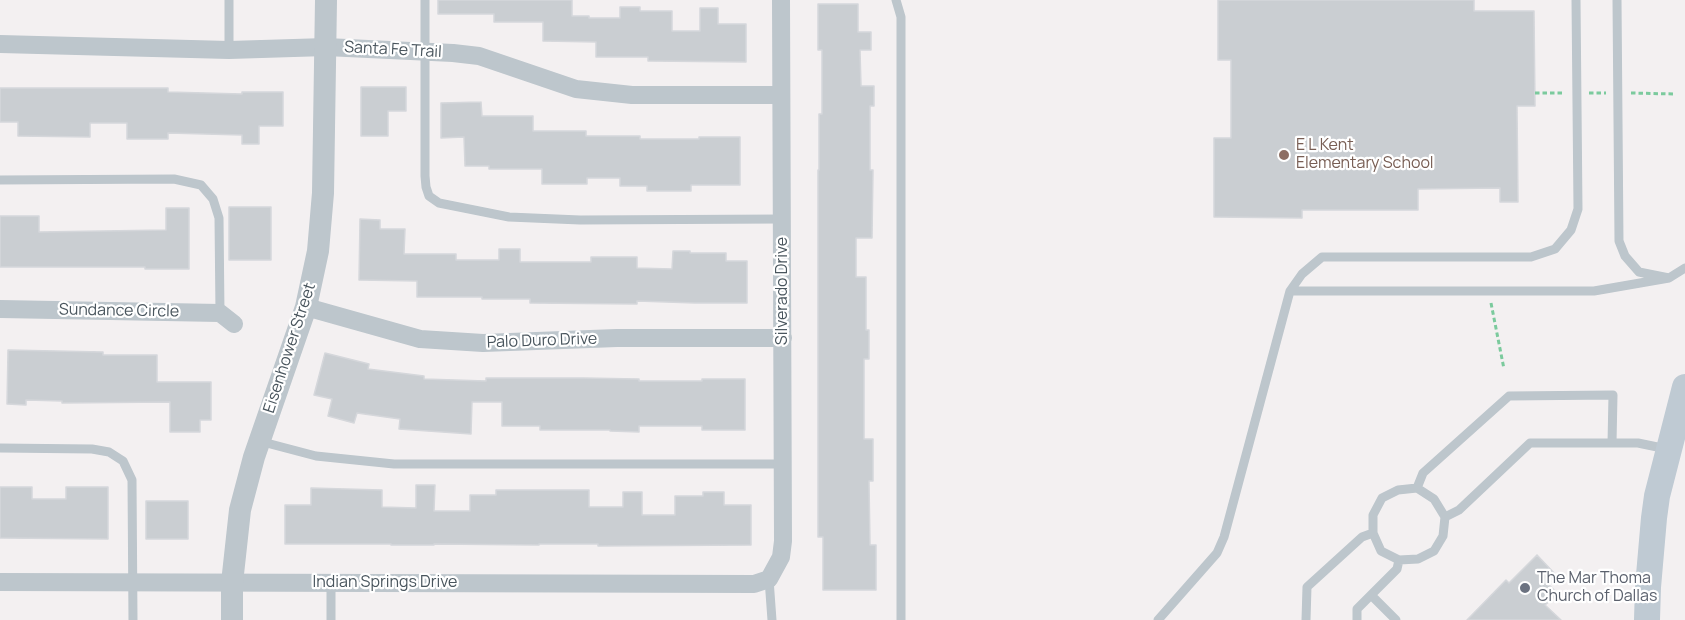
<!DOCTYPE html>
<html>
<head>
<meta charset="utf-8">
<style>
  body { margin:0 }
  canvas { display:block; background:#f3f0f1 }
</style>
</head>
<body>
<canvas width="1685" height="620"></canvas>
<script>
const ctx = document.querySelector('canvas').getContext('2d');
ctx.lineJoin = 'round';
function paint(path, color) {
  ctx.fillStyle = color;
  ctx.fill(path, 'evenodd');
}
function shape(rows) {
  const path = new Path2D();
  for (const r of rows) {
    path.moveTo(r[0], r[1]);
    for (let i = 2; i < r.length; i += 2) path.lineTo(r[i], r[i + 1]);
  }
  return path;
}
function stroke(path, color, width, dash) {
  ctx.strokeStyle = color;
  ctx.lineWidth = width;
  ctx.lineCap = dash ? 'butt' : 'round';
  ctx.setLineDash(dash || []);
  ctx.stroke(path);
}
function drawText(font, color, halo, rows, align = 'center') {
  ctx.font = font + ' Manrope,sans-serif';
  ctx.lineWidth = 4.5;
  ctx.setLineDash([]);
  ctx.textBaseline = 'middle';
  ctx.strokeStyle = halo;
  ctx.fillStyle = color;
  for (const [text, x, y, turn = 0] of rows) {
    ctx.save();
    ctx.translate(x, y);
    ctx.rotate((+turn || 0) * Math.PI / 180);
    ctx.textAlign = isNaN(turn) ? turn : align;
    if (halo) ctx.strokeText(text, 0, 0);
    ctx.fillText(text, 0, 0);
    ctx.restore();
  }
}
const building = shape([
  [438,0,572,0,572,16,589,16,589,18,620,18,620,7,640,7,640,11,672,11,672,31,700,31,700,8,718,8,718,24,746,24,746,62,648,61,648,57,596,57,596,42,543,41,543,22,494,22,494,14,438,14,438,0],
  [1218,0,1474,0,1474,11,1534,11,1535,106,1517,106,1518,202,1500,202,1500,188,1418,189,1418,210,1302,210,1302,218,1214,217,1214,138,1231,138,1231,60,1218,60,1218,0],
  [818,4,858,4,858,32,871,32,871,50,860,50,861,86,874,86,874,106,870,106,870,170,873,170,872,238,856,238,856,277,866,277,866,330,869,330,869,359,864,359,864,439,873,439,873,481,869,481,870,545,876,545,876,590,823,590,823,537,818,537,818,170,819,170,819,114,822,114,822,50,818,50,818,4],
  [361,87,406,87,406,111,388,111,388,136,361,136,361,87],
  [0,88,168,88,168,92,242,94,242,92,283,92,283,126,259,126,259,144,242,144,242,135,168,133,168,139,127,139,127,123,90,123,90,137,18,136,18,122,0,122,0,88],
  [481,102,482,116,533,116,533,131,586,131,586,136,640,136,640,139,699,139,699,137,740,137,740,185,691,185,691,191,647,191,647,186,620,186,620,178,587,178,587,184,542,184,542,169,489,169,489,166,465,166,464,137,441,138,441,103,481,102],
  [229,207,271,207,271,260,229,260,229,207],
  [166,208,189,208,189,269,145,269,145,267,0,267,0,216,39,216,39,232,166,230,166,208],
  [360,219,380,220,380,229,405,229,404,254,456,254,456,260,499,260,499,249,520,249,520,262,591,262,591,257,637,257,637,268,672,269,673,251,690,251,690,253,726,253,726,261,747,261,747,303,695,303,637,301,637,304,530,303,530,299,482,299,482,297,417,297,417,281,359,280,360,219],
  [8,350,103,352,103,355,157,355,157,382,211,382,211,420,200,420,200,432,170,432,170,402,62,403,62,401,26,400,26,405,7,404,8,350],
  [325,353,369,364,368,369,424,376,424,379,486,381,486,378,583,378,639,379,639,381,702,381,702,379,745,379,745,430,702,430,702,426,639,426,639,432,610,431,610,430,540,430,540,426,502,426,502,402,472,402,471,434,399,429,400,419,357,413,354,423,328,416,332,399,314,395,325,353],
  [416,485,435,485,434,511,470,511,470,495,496,495,496,490,589,490,589,507,623,507,623,492,642,492,642,515,675,515,675,496,703,496,703,492,724,492,724,505,751,505,751,545,598,546,598,544,539,544,539,545,434,544,434,545,391,545,391,544,285,544,285,505,311,505,311,488,382,490,382,507,416,508,416,485],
  [0,487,32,487,32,499,66,499,66,487,108,487,108,539,0,538,0,487],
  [146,501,188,501,188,539,146,539,146,501],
  [1537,555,1555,574,1546,582,1558,594,1545,605,1561,620,1467,620,1506,580,1509,583,1537,555]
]);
paint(building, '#caced2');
stroke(building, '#d5d7db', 1.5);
stroke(shape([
  [1535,93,1564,93],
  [1589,93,1606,93],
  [1631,93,1674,94],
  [1491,303,1504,369]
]), '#7bca9d', 3, [4.5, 3]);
stroke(shape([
  [425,0,425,176,426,187,429,196,439,203,509,217,580,220,782,219],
  [896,0,901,17,901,620],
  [1617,0,1619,241,1625,256,1639,272,1669,278,1685,268],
  [229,50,229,0],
  [0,180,174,179,201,185,213,199,219,218,220,313],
  [1290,291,1594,291,1669,278],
  [259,441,316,456,394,464,783,464],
  [0,448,92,449,109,452,123,461,132,480,133,620],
  [1417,488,1423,473,1509,396,1613,395,1612,443],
  [1417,488,1434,499,1445,517,1443,536,1434,551,1418,559,1399,560,1381,551,1373,533,1373,515,1382,498,1398,490,1417,488],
  [1445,517,1459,510,1530,443,1638,443,1667,449],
  [769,579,772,620],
  [331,582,331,620],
  [1371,595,1396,620],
  [1158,620,1217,553,1224,537,1290,291,1302,274,1322,257,1531,257,1555,249,1571,230,1578,209,1576,0],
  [1306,620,1307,587,1362,537,1373,533],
  [1357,620,1357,609,1397,569,1399,560]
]), '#bdc6cc', 9);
stroke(shape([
  [0,44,229,50,326,47,453,53,479,56,576,89,632,95,781,95],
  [306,307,420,339,483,343,617,338,783,338],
  [0,309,220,313,234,324],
  [0,582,754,584,769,579,781,557,783,541,781,0]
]), '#bdc6cc', 18);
stroke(shape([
  [232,620,232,583,240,510,254,457,306,307,318,251,323,193,326,0]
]), '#bdc6cc', 22);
stroke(shape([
  [1647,620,1648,587,1654,518,1657,496,1685,387]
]), '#bfcad3', 26);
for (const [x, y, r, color] of [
  [1284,155,6,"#8d6e63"],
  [1525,588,6,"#6b7280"]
]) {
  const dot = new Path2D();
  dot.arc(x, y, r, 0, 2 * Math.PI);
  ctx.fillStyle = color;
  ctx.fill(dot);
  stroke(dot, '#fff', 2);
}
drawText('16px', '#49555d', '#fff', [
  ["Santa Fe Trail",393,50,3],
  ["Silverado Drive",783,291,-90],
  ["Sundance Circle",119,311,1],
  ["Palo Duro Drive",542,341,-2],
  ["Eisenhower Street",290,348,-72],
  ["Indian Springs Drive",385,583]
]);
drawText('16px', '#785e54', '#fff', [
  ["E L Kent",1296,146],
  ["Elementary School",1296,164]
], 'left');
drawText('16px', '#5b616d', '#fff', [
  ["The Mar Thoma",1537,579],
  ["Church of Dallas",1537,597]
], 'left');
</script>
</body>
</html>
